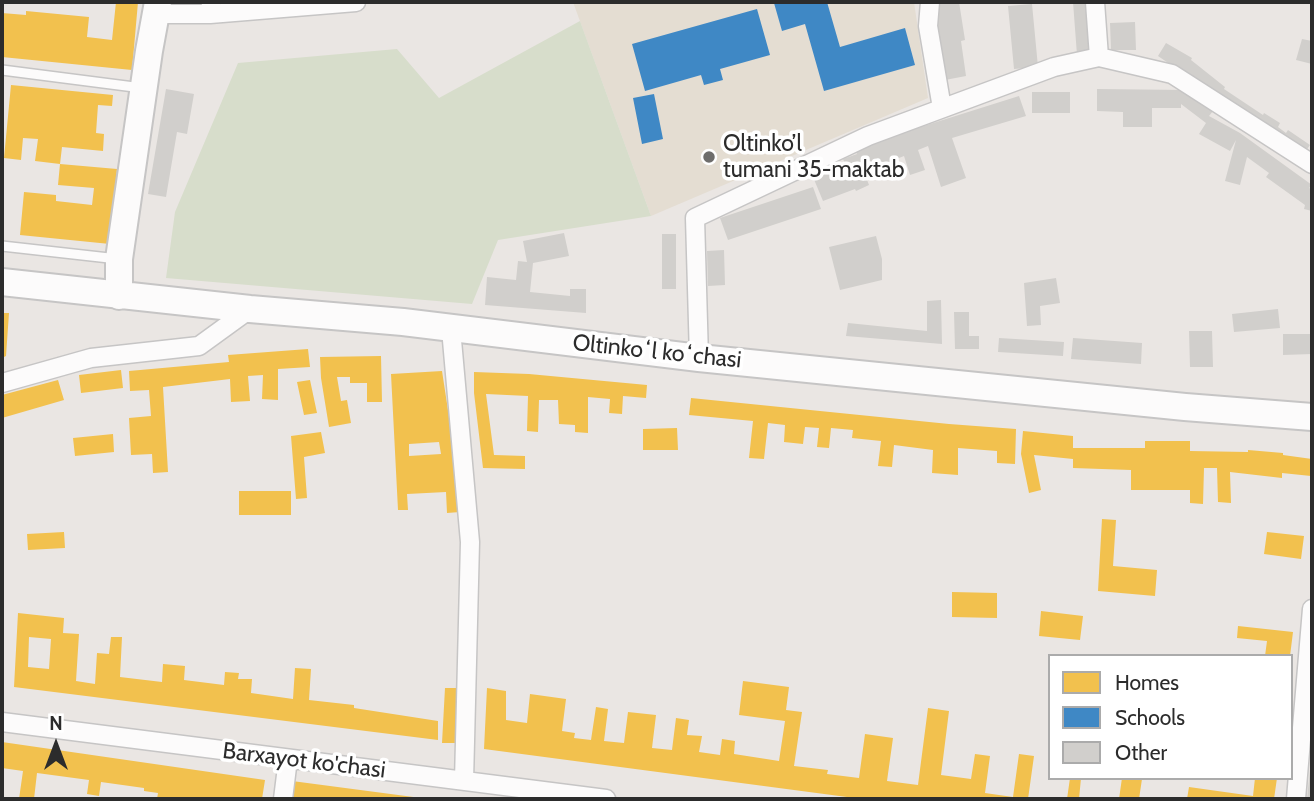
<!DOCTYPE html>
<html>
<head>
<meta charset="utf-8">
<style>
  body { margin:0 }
  #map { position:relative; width:1314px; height:801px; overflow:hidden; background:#eae6e3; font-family:Cabin,sans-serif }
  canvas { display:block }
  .frame { position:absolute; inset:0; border:4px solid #2c2c2c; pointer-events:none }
  .legend { position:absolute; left:1048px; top:654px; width:245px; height:126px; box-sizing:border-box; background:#fff; border:2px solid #ababab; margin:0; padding:9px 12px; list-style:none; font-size:21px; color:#2c2c2c }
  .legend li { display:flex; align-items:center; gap:14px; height:35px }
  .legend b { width:35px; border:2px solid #ababab }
  .north { position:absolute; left:21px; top:710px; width:70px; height:70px; -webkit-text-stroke:5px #fff; paint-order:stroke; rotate:0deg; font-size:19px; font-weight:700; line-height:28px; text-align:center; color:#2c2c2c }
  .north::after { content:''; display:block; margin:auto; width:24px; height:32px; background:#2c2c2c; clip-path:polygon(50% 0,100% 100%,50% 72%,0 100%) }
</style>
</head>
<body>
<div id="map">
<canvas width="1314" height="801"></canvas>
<div class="frame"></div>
<ul class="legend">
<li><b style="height:19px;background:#f2c14e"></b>Homes</li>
<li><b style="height:19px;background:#3f88c5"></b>Schools</li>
<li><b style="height:19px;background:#d1cfcc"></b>Other</li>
</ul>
<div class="north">N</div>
</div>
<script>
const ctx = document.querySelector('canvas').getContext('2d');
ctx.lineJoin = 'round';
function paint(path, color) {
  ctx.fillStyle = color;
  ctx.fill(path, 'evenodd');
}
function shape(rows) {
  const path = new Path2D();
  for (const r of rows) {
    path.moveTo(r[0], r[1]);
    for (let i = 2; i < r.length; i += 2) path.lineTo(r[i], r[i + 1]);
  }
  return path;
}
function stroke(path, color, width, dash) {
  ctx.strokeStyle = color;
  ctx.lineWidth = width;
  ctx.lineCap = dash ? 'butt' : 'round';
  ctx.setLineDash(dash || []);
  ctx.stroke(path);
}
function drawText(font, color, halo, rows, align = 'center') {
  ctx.font = font + ' Cabin,sans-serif';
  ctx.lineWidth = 7;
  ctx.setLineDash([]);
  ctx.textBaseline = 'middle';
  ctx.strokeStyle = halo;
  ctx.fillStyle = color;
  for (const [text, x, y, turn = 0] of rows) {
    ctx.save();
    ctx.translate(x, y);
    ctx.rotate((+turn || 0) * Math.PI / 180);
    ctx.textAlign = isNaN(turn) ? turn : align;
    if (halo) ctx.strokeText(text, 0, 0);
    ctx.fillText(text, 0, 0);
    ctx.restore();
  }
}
paint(shape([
  [573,2,914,2,928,98,651,216]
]), '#e4ddd2');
paint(shape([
  [580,21,651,216,498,240,472,304,166,278,175,212,238,63,397,49,439,98]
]), '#d7ddcb');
paint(shape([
  [116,2,138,2,132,70,2,57,2,13,26,15,26,11,89,17,87,37,112,40],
  [11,85,113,95,112,106,98,105,96,133,104,134,103,151,62,147,60,164,35,161,38,139,23,138,21,160,4,158],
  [60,164,117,169,110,244,20,235,24,192,56,195,56,201,92,205,94,188,58,185],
  [2,313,9,313,6,356,2,358],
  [308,349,310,367,278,369,278,400,262,399,263,375,248,376,250,401,231,402,230,379,163,387,168,472,153,473,152,454,131,455,129,418,151,416,149,390,130,391,129,371,229,362,228,355],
  [381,356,382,402,367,402,367,383,350,383,350,377,337,377,341,401,347,400,351,423,329,427,321,378,320,357],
  [121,370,123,388,81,393,79,375],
  [442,371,457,469,460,512,447,513,446,492,407,494,408,510,398,510,391,374],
  [439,442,441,454,409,456,409,444],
  [474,372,529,374,647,385,646,398,623,396,622,414,609,413,610,399,588,397,588,433,575,432,575,425,559,424,558,400,539,400,538,432,527,431,528,396,486,394,494,455,525,456,525,469,483,468,474,393],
  [58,380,64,400,2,418,2,395],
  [310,380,317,413,304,415,297,382],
  [691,398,949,424,1016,429,1015,464,997,463,997,451,958,448,958,475,932,473,933,450,894,445,892,467,878,466,881,441,852,438,853,430,831,428,829,448,817,447,819,428,805,427,803,444,784,442,785,425,768,423,764,459,749,458,753,421,689,415],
  [677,428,678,450,643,450,643,429],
  [1023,431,1073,436,1073,448,1145,448,1145,441,1190,441,1190,451,1248,452,1248,450,1283,453,1283,455,1312,459,1311,476,1282,473,1282,478,1230,472,1231,503,1218,502,1217,468,1204,468,1203,504,1190,503,1190,490,1131,490,1131,470,1073,468,1073,459,1034,455,1041,490,1029,493,1021,454],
  [321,432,325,453,304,457,307,498,296,499,291,436],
  [113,434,114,452,75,456,73,438],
  [239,491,291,491,291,515,239,515],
  [1102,519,1116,520,1113,566,1157,570,1155,596,1098,591],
  [64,532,65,548,28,550,27,534],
  [1267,532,1304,536,1301,559,1264,554],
  [952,592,997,593,997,618,952,617],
  [1041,611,1083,616,1080,640,1039,636],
  [18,613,64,618,63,633,79,634,76,681,95,684,97,653,109,654,111,637,122,637,120,677,162,682,163,664,185,666,184,680,224,685,225,672,239,673,238,679,252,679,251,693,293,699,295,668,311,669,309,700,354,705,354,708,438,721,438,740,14,687],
  [29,637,51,639,49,669,28,667],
  [1238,626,1293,632,1290,656,1265,656,1267,641,1237,638],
  [743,681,789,687,786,710,802,712,794,766,828,770,827,774,859,778,865,734,893,738,887,781,918,785,928,708,949,711,941,775,971,779,975,754,990,756,985,793,1013,797,1019,754,1034,756,1028,799,862,799,484,749,487,688,506,691,506,720,527,723,530,694,566,699,562,731,575,733,574,738,591,740,596,707,608,709,604,741,624,743,628,712,656,715,652,748,672,750,676,718,689,720,687,735,702,736,699,752,720,755,722,739,735,741,734,754,779,761,785,721,739,715],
  [445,688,460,688,460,743,442,743],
  [2,742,265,780,262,799,157,799,158,793,144,791,144,788,101,782,99,796,87,794,89,780,37,773,34,799,19,799,23,771,2,768],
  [1070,778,1081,778,1079,799,1067,799],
  [1122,778,1142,779,1139,799,1119,799],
  [1255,778,1277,778,1274,799,1187,799,1189,787,1253,796],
  [292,781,421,798,421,799,290,799]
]), '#f2c14e');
paint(shape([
  [778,2,827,2,840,47,905,28,915,65,824,91,805,24,782,31,774,3],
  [757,9,770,55,720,69,723,80,704,85,701,75,645,91,632,44],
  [654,94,663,139,642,144,633,98]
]), '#3f88c5');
paint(shape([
  [959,2,965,40,961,41,966,76,945,80,933,3],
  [1073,2,1090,2,1094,54,1077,55],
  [1032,4,1038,67,1014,69,1008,6],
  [1135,22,1136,50,1111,50,1110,23],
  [1302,39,1312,41,1312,64,1296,60],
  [1166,43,1192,58,1191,60,1225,87,1224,89,1263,115,1264,113,1280,123,1278,127,1286,133,1288,130,1310,145,1303,155,1158,56],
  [166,89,194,94,187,134,177,132,166,197,148,194],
  [1097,89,1185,90,1213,111,1209,116,1240,133,1312,185,1309,188,1312,189,1312,211,1304,209,1305,205,1266,177,1269,173,1247,157,1240,185,1225,181,1236,140,1230,151,1199,134,1206,123,1181,104,1181,108,1152,108,1152,127,1123,127,1123,112,1097,111],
  [1032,92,1070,92,1070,113,1032,113],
  [1019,96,1026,116,952,138,966,178,941,187,928,146,918,150,925,170,910,175,904,156,864,172,869,185,856,191,855,189,823,201,813,177,845,164,843,159,857,154,855,151,910,127,911,130],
  [813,187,821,209,728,240,720,218],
  [564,233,569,256,533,263,530,292,570,296,570,289,586,289,586,313,485,305,487,277,516,280,518,261,527,262,523,241],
  [662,234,676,234,676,289,662,289],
  [876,236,882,259,882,280,840,290,829,247],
  [724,250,725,285,708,286,707,251],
  [1056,278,1060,303,1040,306,1041,325,1027,326,1024,283],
  [941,300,942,344,846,336,848,323,927,331,927,301],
  [1278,309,1280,328,1234,332,1232,314],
  [954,312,969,312,969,336,979,336,979,349,955,349],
  [1189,331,1212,331,1213,367,1190,367],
  [1283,334,1312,334,1312,354,1283,355],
  [999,338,1064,342,1063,356,998,352],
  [1073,338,1142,343,1141,364,1071,359],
  [1310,769,1312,769,1312,799,1307,799]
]), '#d1cfcc');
const lane = shape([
  [2,70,142,88],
  [2,246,118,259]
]);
const street = shape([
  [211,2,210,14,356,2],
  [930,2,928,26,942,108],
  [1095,2,1099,57],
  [156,14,210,14],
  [451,329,470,542,464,781],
  [699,358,695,218,868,136,1054,67,1099,57,1172,74,1312,164],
  [2,383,91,358,199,346,250,309],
  [2,722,606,799],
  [283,799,288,759],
  [1296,799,1312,609]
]);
const secondary = shape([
  [2,282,250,309,403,322,699,358,1185,407,1312,417],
  [119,296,119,259,149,51,158,2]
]);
stroke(lane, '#c6c5c5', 12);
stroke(street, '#c6c5c5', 21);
stroke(secondary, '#c6c5c5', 30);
stroke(lane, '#fcfbfb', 9);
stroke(street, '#fcfbfb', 18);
stroke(secondary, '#fcfbfb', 26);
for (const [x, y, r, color] of [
  [709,157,7,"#6e6d6c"]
]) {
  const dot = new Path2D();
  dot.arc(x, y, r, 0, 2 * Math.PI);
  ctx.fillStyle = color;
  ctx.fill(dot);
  stroke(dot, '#fff', 2.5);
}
drawText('23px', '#2c2c2c', '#fff', [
  ["Oltinko’l",723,144],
  ["tumani 35-maktab",723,170]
], 'left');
drawText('23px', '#2c2c2c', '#fff', [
  ["Oltinkoʻl koʻchasi",657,352,6],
  ["Barxayot ko'chasi",304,761,7]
]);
</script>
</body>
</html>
